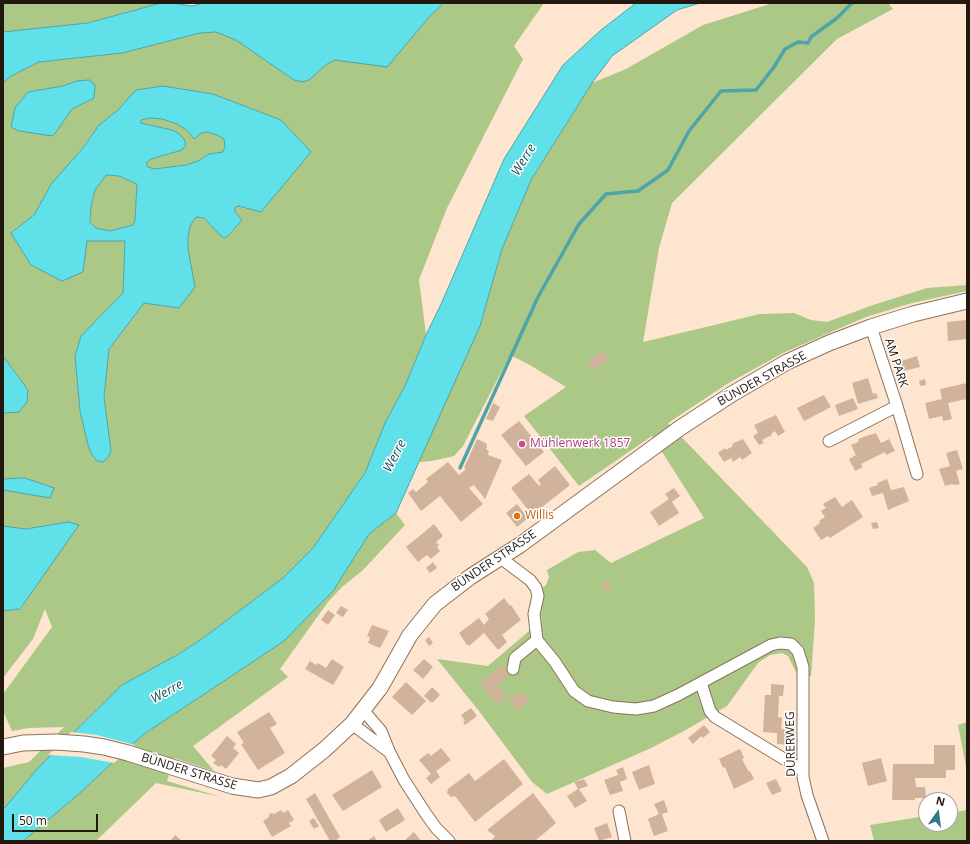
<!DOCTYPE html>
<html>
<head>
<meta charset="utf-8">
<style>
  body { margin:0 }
  #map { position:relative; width:970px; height:844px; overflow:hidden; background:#fee5d0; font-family:"Open Sans",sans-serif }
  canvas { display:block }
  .frame { position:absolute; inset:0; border:4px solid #23180f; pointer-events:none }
  .north { position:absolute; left:918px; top:792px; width:40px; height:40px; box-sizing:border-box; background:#fff; border:1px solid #a7a39f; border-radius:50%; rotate:14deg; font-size:11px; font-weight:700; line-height:16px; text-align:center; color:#23180f }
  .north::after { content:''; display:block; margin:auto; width:14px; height:18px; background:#347987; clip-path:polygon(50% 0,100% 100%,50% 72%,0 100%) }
  .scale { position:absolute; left:12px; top:814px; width:86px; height:18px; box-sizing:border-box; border:2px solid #23180f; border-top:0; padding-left:5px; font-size:12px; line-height:14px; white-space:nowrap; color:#23180f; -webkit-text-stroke:3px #fff; paint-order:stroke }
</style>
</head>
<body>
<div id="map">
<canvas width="970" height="844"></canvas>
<div class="frame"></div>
<div class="north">N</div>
<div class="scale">50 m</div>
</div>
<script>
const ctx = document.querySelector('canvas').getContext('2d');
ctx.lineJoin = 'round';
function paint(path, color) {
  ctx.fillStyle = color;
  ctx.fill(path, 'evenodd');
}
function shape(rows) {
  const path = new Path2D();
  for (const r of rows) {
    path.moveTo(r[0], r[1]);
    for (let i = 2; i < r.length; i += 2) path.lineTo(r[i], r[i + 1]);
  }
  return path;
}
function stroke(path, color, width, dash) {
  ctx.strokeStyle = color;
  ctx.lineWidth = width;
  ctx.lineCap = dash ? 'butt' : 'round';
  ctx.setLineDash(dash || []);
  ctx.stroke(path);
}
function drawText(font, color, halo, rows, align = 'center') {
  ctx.font = font + ' "Open Sans",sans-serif';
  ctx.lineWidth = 3;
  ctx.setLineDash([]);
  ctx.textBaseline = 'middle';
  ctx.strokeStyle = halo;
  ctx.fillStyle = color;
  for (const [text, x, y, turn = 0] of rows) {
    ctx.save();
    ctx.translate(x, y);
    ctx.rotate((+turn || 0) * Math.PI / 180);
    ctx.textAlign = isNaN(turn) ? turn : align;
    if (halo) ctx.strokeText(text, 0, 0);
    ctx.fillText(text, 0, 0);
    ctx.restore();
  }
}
paint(shape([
  [3,3,161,3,88,23,3,32],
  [444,3,544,3,514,46,523,59,447,208,419,280,426,335,405,386,385,423,365,473,313,548,283,578,206,636,179,654,122,685,37,769,3,810,3,768,29,762,64,727,29,728,12,731,3,711,3,694,52,627,45,609,33,639,3,678,3,611,21,609,68,522,26,529,3,526,3,490,8,490,25,478,3,479,3,413,9,413,28,390,3,356,3,83,11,76,39,62,122,53,200,33,217,32,236,39,294,80,309,80,327,64,430,16],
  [77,81,80,105,71,109,56,132,28,92,63,86],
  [163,86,213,94,281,120,246,209,238,206,235,208,235,212,242,220,228,236,224,238,204,218,196,216,190,226,188,238,188,249,179,308,144,303,109,349,104,397,111,451,103,462,97,461,91,453,88,445,80,411,75,356,81,336,123,293,125,241,87,241,11,233,34,215,99,125,118,110,136,90],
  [773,3,888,3,893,9,837,39,672,203,659,248,643,342,760,314,794,313,811,320,827,322,873,305,927,288,967,285,967,291,912,303,866,317,838,329,783,353,727,384,668,423,807,567,814,583,815,619,811,676,798,676,788,656,782,653,770,655,758,663,727,706,684,731,651,748,547,794,532,782,479,711,437,659,488,666,542,620,533,593,546,585,549,577,547,570,578,552,595,550,611,563,704,518,652,436,579,486,524,416,566,387,528,364,510,355,463,446,454,456,432,461,419,462,502,249,531,180,592,83,626,69,703,25],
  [150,118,162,119,177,124,188,131,194,138,201,133,207,132,217,135,224,139,225,142,225,147,223,152,209,154,198,161,187,165,154,169,148,167,146,163,151,159,182,150,159,127,141,124,141,120],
  [106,175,119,176,137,184,135,220,133,225,110,231,96,228,90,221,91,207,95,190],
  [396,513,405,525,363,570,342,587,328,602,280,669,288,677,193,746,214,771,174,758,167,781,221,797,156,783,96,841,23,841,81,792,113,762,144,734,284,641,355,555,369,534],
  [967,722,967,772,958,725],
  [967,810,967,841,874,841,870,825,926,816,926,824,950,824,950,813]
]), '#acc886');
const water = shape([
  [161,3,173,3,192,6,204,3,444,3,430,16,387,67,335,60,327,64,309,80,302,82,294,80,236,40,216,32,200,33,122,53,39,62,11,76,3,83,3,32,88,23,161,3],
  [636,3,700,3,677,10,612,56,592,83,531,180,502,249,480,326,396,513,369,534,333,591,284,641,144,734,113,762,81,792,23,841,3,841,3,810,37,769,122,685,179,654,206,636,283,578,313,548,365,473,385,423,405,386,426,335,442,302,504,159,563,65,601,30,636,3],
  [89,80,95,85,94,98,72,109,56,132,52,136,19,131,11,127,15,108,28,92,63,86,77,81,89,80],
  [163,86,213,94,281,120,311,152,261,212,238,206,235,208,235,212,242,220,228,236,224,238,220,235,204,218,196,217,190,226,188,238,188,249,195,287,179,308,144,303,109,349,104,397,111,451,109,456,103,462,97,461,91,453,88,445,80,411,75,356,81,336,123,293,125,241,87,241,83,272,62,281,31,265,11,233,34,215,52,183,83,148,99,125,118,110,136,90,163,86],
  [150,118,162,119,177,124,188,131,194,139,201,133,207,132,217,135,224,139,225,147,223,152,209,154,198,161,187,165,154,169,148,167,146,163,151,159,182,150,186,145,184,139,178,133,172,130,141,123,141,120,150,118],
  [106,175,119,176,137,184,135,220,133,225,110,231,96,228,90,222,91,207,95,190,106,175],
  [3,356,28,390,27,402,19,412,3,413,3,392,4,390,3,387,3,356],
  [25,478,54,488,50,498,3,490,3,479,25,478],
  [68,522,79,525,20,609,3,611,3,526,26,529,68,522]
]);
paint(water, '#60e0e8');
stroke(water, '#4ea4a7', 1);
paint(shape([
  [71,732,97,735,135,745,114,763,81,757,48,755]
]), '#fee5d0');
stroke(shape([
  [460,468,538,297,579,224,606,194,638,191,668,170,689,131,721,91,756,90,774,67,785,49,798,42,808,43,811,37,837,18,852,3]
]), '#4ea4a7', 3.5);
paint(shape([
  [966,320,967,339,948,341,947,322],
  [603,351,608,360,593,370,587,361],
  [917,356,920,367,904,371,901,361],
  [868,378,873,394,876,393,878,398,858,404,852,383],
  [925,379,926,385,920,386,919,381],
  [967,383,967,399,948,403,952,419,943,421,942,416,929,419,925,403,942,399,940,389],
  [824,395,831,407,804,421,797,408],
  [853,398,858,409,839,416,835,405],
  [493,403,500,407,493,421,486,419],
  [776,415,785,432,778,436,775,431,771,434,772,435,762,440,764,443,759,445,753,436,758,433,754,425],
  [519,421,544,452,526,466,501,435],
  [876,433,881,443,889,439,895,451,886,455,885,452,861,464,863,467,855,471,849,459,856,455,851,445,858,442,859,439,863,437],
  [477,439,486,443,487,446,486,449,489,451,488,455,502,460,485,499,474,485,469,488,483,504,461,522,440,496,421,511,408,493,413,489,416,492,428,482,426,479,448,462,459,475,466,469,464,468],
  [743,439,752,453,742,460,740,457,733,462,731,458,724,462,718,453,725,448,726,450,733,446,732,444],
  [957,450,963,469,956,471,960,484,955,485,952,484,945,486,939,469,950,466,946,453],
  [555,466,570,485,532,515,511,488,529,474,539,486,541,484,538,480],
  [887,479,891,490,904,487,909,501,888,510,883,493,872,496,869,488,878,485,877,483],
  [674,488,680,496,672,502,679,513,659,526,650,512,669,499,665,494],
  [835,497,842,507,852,500,863,517,830,538,828,536,821,540,813,528,820,523,819,521,825,517,821,511,826,508,823,504],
  [517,504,528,518,517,527,506,513],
  [877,522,879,528,873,529,871,523],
  [434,524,443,536,436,542,439,545,437,547,440,551,431,559,427,555,418,562,406,547],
  [433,562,437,568,430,573,426,568],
  [607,582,611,584,611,588,608,591,603,589,603,584],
  [504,598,510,606,511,605,521,620,502,635,507,642,498,650,484,633,469,646,468,644,467,645,459,633,479,618,484,625,489,619,485,614],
  [341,606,348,610,343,617,336,613],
  [328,610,335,615,328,625,321,620],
  [372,625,389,631,380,648,368,643,370,637,367,636],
  [429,637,433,643,429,646,425,640],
  [332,659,344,667,333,685,305,669,310,661,316,665,318,663,326,668],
  [424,659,433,667,423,679,413,670],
  [502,666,509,675,497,685,507,697,497,704,480,683],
  [406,682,426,701,412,715,392,697],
  [771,684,784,685,783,696,779,696,778,717,782,718,781,729,795,730,794,745,777,744,777,733,763,732,765,695,771,695],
  [432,687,440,695,432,703,424,696],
  [521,691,529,700,517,710,509,700],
  [471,708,477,716,465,725,463,722,465,721,461,715],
  [269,712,277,724,270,728,285,753,258,770,241,744,244,743,237,732],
  [704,725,710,732,703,738,701,736,693,744,688,738],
  [227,736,236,744,233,748,239,753,226,769,221,765,219,767,213,763,216,760,211,756],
  [934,745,955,745,955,770,946,770,946,778,915,778,916,787,925,787,926,798,915,798,915,800,892,800,893,764,934,764],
  [441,748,451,760,436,771,440,777,431,784,426,778,431,774,419,760,428,753,431,756],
  [740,749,744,758,742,759,749,772,750,771,754,779,734,789,725,767,723,768,719,759],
  [881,758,887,781,868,786,862,763],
  [504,759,523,784,475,822,455,796,451,797,447,793,448,789,469,773,475,781],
  [649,765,655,784,639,790,632,772],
  [623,767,627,779,620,782,623,791,610,795,604,780,618,775,616,770],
  [372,770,382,787,343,811,332,795],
  [584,779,588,786,579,789,587,801,575,808,567,796,578,789,574,782],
  [776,779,782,791,772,795,766,783],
  [315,793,340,837,335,841,330,841,306,799],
  [533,793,556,823,535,841,491,841,495,836,487,830],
  [664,800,668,812,662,814,668,831,654,836,648,819,659,814,654,804],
  [398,808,405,820,386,832,379,820],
  [281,810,283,813,288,810,294,820,289,823,291,826,272,837,263,821,269,817,269,814,272,813,274,814],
  [314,818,319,826,314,829,309,821],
  [607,823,612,837,599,841,594,828],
  [414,832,421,841,404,841],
  [175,835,182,841,170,841],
  [374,836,377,841,367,841]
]), '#d0b39a');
const minor = shape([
  [871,327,897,406,917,474],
  [829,441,897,406],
  [501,557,506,562,530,580,536,588,538,596,534,614,537,640,555,662,574,691,588,701,613,707,636,709,654,706,678,695,771,645,780,643,791,644,798,651,803,667,803,777,807,795,823,841],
  [513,669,515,658,537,640],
  [701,683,710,711,715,717,802,770],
  [363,710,381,731,389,751,404,780,426,814,436,828,449,841],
  [352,724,388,751],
  [619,811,625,841]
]);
const major = shape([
  [3,747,23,743,56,742,84,744,104,747,128,753,232,786,258,790,271,787,291,776,324,750,352,724,380,688,410,635,435,604,470,577,520,545,680,428,732,394,787,362,829,343,871,327,913,314,967,301]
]);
stroke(minor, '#8d725a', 13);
stroke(major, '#8d725a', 17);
stroke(minor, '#fff', 11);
stroke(major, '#fff', 15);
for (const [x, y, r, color] of [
  [522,444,4,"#d1479c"],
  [517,516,4,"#e8710a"]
]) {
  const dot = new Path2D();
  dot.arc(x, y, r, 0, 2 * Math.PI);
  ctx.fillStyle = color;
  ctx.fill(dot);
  stroke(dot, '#fff', 1.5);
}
drawText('12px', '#23180f', '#fff', [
  ["AM PARK",896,363,72],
  ["BÜNDER STRASSE",762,379,-29],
  ["BÜNDER STRASSE",494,561,-34],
  ["DÜRERWEG",791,744,-91],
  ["BÜNDER STRASSE",189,772,17]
]);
drawText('12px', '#b23c85', '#fff', [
  ["Mühlenwerk 1857",530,444]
], 'left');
drawText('12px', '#c56008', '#fff', [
  ["Willis",525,516]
], 'left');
drawText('italic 13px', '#154d51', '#fff', [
  ["Werre",524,160,-59],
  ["Werre",395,456,-62],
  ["Werre",167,692,-29]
]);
</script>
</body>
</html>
